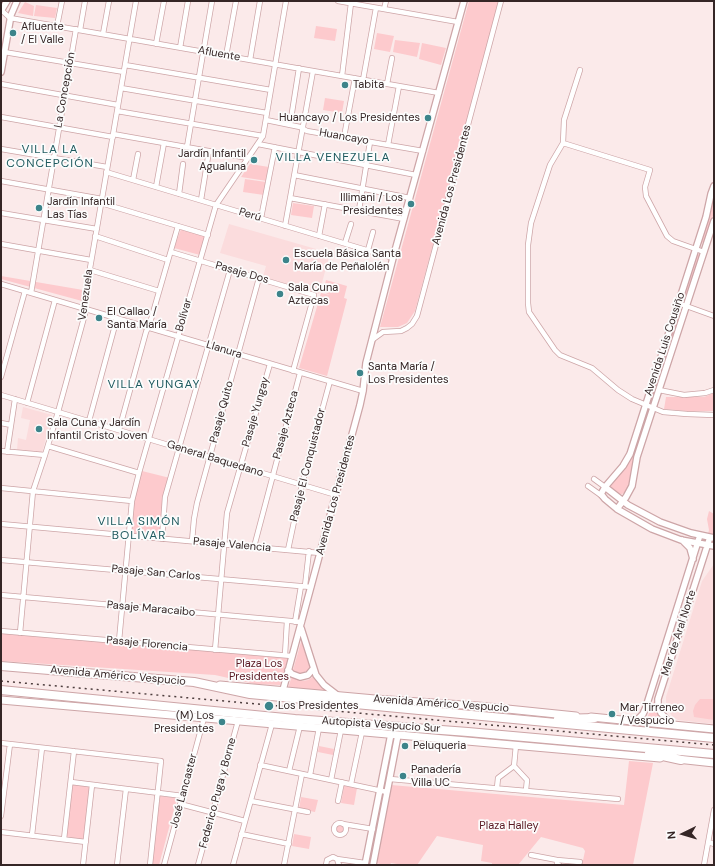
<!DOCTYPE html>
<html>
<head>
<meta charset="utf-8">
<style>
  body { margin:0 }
  #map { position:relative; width:715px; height:866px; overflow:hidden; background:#fbeaea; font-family:"DM Sans",sans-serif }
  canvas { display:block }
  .frame { position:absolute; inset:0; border:2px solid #352626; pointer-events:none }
  .north { position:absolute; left:663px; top:814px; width:40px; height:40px; -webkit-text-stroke:3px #fcfcfc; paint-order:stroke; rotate:265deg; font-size:11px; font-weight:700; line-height:16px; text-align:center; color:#352626 }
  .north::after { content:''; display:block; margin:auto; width:14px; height:18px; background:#352626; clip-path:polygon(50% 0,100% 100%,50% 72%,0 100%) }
</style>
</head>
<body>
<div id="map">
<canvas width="715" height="866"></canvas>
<div class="frame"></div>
<div class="north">N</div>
</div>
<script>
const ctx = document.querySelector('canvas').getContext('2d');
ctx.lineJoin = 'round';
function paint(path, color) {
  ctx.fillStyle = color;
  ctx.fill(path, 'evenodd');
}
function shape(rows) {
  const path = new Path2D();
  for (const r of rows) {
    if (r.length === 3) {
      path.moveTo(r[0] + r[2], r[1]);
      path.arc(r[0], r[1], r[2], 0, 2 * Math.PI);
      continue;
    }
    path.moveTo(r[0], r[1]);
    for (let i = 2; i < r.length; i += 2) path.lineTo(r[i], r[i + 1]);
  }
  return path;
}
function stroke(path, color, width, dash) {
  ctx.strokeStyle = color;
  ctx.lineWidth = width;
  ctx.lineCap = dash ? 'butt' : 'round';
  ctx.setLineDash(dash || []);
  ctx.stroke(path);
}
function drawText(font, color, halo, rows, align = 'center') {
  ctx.font = font + ' "DM Sans",sans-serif';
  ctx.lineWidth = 3.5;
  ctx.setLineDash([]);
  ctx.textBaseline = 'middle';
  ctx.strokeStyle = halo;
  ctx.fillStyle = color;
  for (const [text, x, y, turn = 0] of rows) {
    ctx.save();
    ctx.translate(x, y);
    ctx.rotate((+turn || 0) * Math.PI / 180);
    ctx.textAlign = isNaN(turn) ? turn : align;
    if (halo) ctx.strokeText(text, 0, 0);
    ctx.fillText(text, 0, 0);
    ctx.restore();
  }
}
paint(shape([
  [229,224,330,253,319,294,263,277,266,266,220,253],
  [23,407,52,415,42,453,17,450,18,438,26,440,30,420,21,418],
  [714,564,714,724,678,720,673,717,666,708,666,697,702,581]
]), '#fbdcdd');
paint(shape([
  [469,1,499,1,415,311,407,323,398,327,380,327],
  [25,2,34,6,33,16,18,13],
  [36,5,57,8,55,18,34,16],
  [316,26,337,29,335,41,314,38],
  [377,33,394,36,390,52,374,49],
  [395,40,420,43,417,57,393,52],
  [422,43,446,48,441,65,419,59],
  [325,98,344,101,342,113,323,110],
  [250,164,269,167,267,181,241,177],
  [245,179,266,182,264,195,243,192],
  [714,189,714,213,704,241,698,247],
  [293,203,314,206,312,218,291,215],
  [181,229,205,236,200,255,174,248],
  [697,254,701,255,686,302,685,301,685,294],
  [1,276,83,290,82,301,1,279],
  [326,280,347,286,344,298,347,299,327,376,299,368,321,293,330,295,323,292],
  [681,308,682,309,653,403,650,404,649,402,679,309],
  [714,393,714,411,686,411,664,409,666,397,704,397],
  [640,433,642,434,632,469,630,484,626,492,620,495,611,489,610,486,612,482,629,463],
  [142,471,170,478,161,536,131,534,134,499],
  [709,511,714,514,714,535,708,534,709,530,707,519],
  [1,633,288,658,280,685,255,684,215,675,1,661],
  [302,638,311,666,308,671,302,673,297,673,293,670],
  [292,676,298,680,302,681,308,680,314,676,329,691,288,688],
  [700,699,713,699,714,720,694,717,693,711,695,705],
  [654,701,656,711,662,720,647,718],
  [319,746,334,749,333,755,318,752],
  [629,761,653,763,633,865,582,865,585,851,583,848,541,837,518,865,496,864,496,865,492,865,492,863,481,861,483,845,437,836,417,865,403,865,391,863,390,865,384,865,376,863,391,785,624,805],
  [72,784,91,787,85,840,65,838],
  [344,786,357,788,354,805,341,803],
  [383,794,384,795,371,865,367,865,381,795],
  [160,796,177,798,159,865,152,865],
  [301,797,318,800,315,812,299,809],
  [340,829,4.5],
  [294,834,311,837,309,849,292,846]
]), '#fdcacd');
const minor = shape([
  [338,1,458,22],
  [384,9,386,1],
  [1,10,10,18,439,93],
  [57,26,62,1],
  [80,30,85,1],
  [103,34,109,1],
  [156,44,164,1],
  [180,48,188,1],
  [4,52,124,72],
  [226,56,236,1],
  [250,60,260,1],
  [125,65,271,90],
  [580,70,564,120,563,143,550,165,531,223,528,245,528,303,529,312,555,350,560,355,592,368,618,390,632,399,663,412,687,414,714,415],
  [342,76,351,3],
  [363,80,376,8],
  [1,84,118,105],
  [387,84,392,58],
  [121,88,267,113],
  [117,111,263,136],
  [1,117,113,137],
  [266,120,300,127,307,131,423,151],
  [290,125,299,68],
  [113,134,248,158],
  [344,137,355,78],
  [563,143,650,170,645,187,646,196,667,236,673,241,704,252],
  [258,144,416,175],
  [388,145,399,86],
  [187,147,212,1],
  [1,149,107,167],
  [106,172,393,258],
  [294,175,410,198],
  [133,180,138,154],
  [1,181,102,199],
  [156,187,164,143],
  [179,194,183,164],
  [290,198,404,219],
  [201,200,209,151],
  [101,203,208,235],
  [359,210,370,142],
  [1,213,97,229],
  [261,218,275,147],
  [285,226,313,71],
  [95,236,168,260],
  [319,236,325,204],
  [345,243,351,224],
  [1,244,91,260],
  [368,250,373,232],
  [171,252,314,295,293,371],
  [90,270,159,291],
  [1,284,363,391],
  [31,293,76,29],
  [678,303,714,316],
  [372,340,383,332,401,331,407,328,412,324,417,316,501,1],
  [1,377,25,291],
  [659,390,684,395,705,393,714,390],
  [1,395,336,495],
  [27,403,55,300],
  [89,421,117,318],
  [1,423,11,425],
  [119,430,146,332,150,323,178,226],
  [48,446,139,473],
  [1,451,45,455],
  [7,452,15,399],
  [594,479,605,487],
  [588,486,602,496],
  [1,488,132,501],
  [1,524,320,553],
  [162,539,165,497,230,270],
  [192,541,194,519,197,503,259,278],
  [254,547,300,373],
  [288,550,302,484,330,381],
  [1,560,311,587],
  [305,586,309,551],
  [1,595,302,622],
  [295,622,301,586],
  [1,631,292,656],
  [20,633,33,491,45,455,58,412,85,314,84,303,136,1],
  [119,641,132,501,139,473,216,205,263,136,286,1],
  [215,650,227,513,270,364],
  [285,655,287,621],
  [1,743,161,761,150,865],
  [260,765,387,792],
  [514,766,527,780,526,790],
  [289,771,300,726],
  [310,775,319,728],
  [390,779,618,799],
  [331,780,341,730],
  [71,782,183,796],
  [351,784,362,732],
  [497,788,498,778,514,766,516,745],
  [251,801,308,812],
  [338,801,342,782],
  [180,804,245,821],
  [1,816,10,744],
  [340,829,6],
  [343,824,373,829],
  [1,832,86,842],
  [241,834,289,844],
  [32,835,42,748],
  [64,839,74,751],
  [708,842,714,844],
  [531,855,557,860,557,864,559,865],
  [337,859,365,863],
  [557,860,580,862],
  [83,865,92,785],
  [117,865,126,789],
  [164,865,204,718],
  [198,865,238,721],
  [233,865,272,724],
  [284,865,302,774],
  [326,865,327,860,333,857,337,859,339,865],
  [704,865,714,810]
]);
const tertiary = shape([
  [1,11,7,1],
  [1,72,11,15,17,1],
  [714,186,711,194,706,217,630,454,623,466,605,487,601,494,605,499,617,509,652,529,681,540,714,546],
  [605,487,628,505,660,522,691,533,714,538],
  [617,509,626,497,632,486,637,457,714,221],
  [682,540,690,548,693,559],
  [301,628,316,675,324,685,337,695],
  [288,670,292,674,300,677,308,675,313,669],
  [283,690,360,405,363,391,366,363,393,258,464,1],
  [635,722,643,714,646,707,700,535],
  [672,725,661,713,658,706,658,699,710,537],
  [365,865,391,734],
  [373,865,398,735]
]);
const primary = shape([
  [220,685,375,699,478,706,576,716],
  [1,700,660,758],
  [591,717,714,729],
  [677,759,714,763]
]);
const motorway = shape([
  [1,666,194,682,250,694,714,738],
  [1,690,295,719,468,732,714,754],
  [558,719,595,718],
  [649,753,681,760]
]);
stroke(minor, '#cda5a7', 6);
stroke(tertiary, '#cda5a7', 8);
stroke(primary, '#cda5a7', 9);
stroke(motorway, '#cda5a7', 10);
stroke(minor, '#fff', 4.5);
stroke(tertiary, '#fff', 5.5);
stroke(primary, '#fff', 7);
stroke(motorway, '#fff', 8);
stroke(shape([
  [1,681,714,745]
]), '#4e3e3e', 1.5, [2, 4]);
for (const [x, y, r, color] of [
  [13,33,4,"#3c848a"],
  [345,85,4,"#3c848a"],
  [428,118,4,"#3c848a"],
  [254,160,4,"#3c848a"],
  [411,204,4,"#3c848a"],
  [39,208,4,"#3c848a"],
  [286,260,4,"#3c848a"],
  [280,294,4,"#3c848a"],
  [99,318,4,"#3c848a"],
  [360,373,4,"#3c848a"],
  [39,429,4,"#3c848a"],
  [269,706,5,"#3c848a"],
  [612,714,4,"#3c848a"],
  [222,722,4,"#3c848a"],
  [405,746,4,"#3c848a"],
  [403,776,4,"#3c848a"]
]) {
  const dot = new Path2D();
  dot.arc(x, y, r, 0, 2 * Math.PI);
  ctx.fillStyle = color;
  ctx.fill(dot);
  stroke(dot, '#fcfcfc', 1.5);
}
drawText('11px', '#352626', '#fcfcfc', [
  ["Afluente",21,27],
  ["/ El Valle",21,40],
  ["Tabita",353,85],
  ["Huancayo / Los Presidentes",420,118,"right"],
  ["Jardín Infantil",246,154,"right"],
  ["Agualuna",246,167,"right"],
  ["Illimani / Los",403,198,"right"],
  ["Presidentes",403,211,"right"],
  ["Jardín Infantil",47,202],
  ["Las Tías",47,215],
  ["Escuela Básica Santa",294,254],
  ["María de Peñalolén",294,267],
  ["Sala Cuna",288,288],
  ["Aztecas",288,301],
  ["El Callao /",107,312],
  ["Santa María",107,325],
  ["Santa María /",368,367],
  ["Los Presidentes",368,380],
  ["Sala Cuna y Jardín",47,423],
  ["Infantil Cristo Joven",47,436],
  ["Los Presidentes",278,706],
  ["Mar Tirreneo",620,708],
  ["/ Vespucio",620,721],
  ["(M) Los",214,716,"right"],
  ["Presidentes",214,729,"right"],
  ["Peluqueria",413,746],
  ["Panadería",411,770],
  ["Villa UC",411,783]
], 'left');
drawText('11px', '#352626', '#fcfcfc', [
  ["Afluente",219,54,10],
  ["La Concepción",65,90,-80],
  ["Huancayo",344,137,10],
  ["Avenida Los Presidentes",452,185,-75],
  ["Perú",250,215,17],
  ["Pasaje Dos",242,273,16],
  ["Venezuela",86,295,-82],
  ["Bolívar",184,315,-74],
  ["Avenida Luis Cousiño",665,344,-72],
  ["Llanura",224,350,17],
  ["Pasaje Quito",222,412,-75],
  ["Pasaje Yungay",256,412,-74],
  ["Pasaje Azteca",286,425,-75],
  ["General Baquedano",215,459,17],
  ["Pasaje El Conquistador",308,465,-76],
  ["Avenida Los Presidentes",336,495,-75],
  ["Pasaje Valencia",232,545,5],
  ["Pasaje San Carlos",156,573,5],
  ["Pasaje Maracaibo",151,609,5],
  ["Mar de Aral Norte",679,633,-72],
  ["Pasaje Florencia",147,644,5],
  ["Avenida Américo Vespucio",118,676,5],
  ["Avenida Américo Vespucio",441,704,4],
  ["Autopista Vespucio Sur",381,725,4],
  ["José Lancaster",184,791,-75],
  ["Federico Puga y Borne",218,793,-75]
]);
drawText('11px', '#591822', '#fcfcfc', [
  ["Plaza Los",259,664],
  ["Presidentes",259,677],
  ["Plaza Halley",509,826]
]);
ctx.letterSpacing = '1px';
drawText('12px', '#1e595e', '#fcfcfc', [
  ["VILLA LA",50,150],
  ["CONCEPCIÓN",50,164],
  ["VILLA VENEZUELA",333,158],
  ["VILLA YUNGAY",154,385],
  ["VILLA SIMÓN",139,522],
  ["BOLÍVAR",139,536]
]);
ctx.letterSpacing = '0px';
</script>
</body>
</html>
